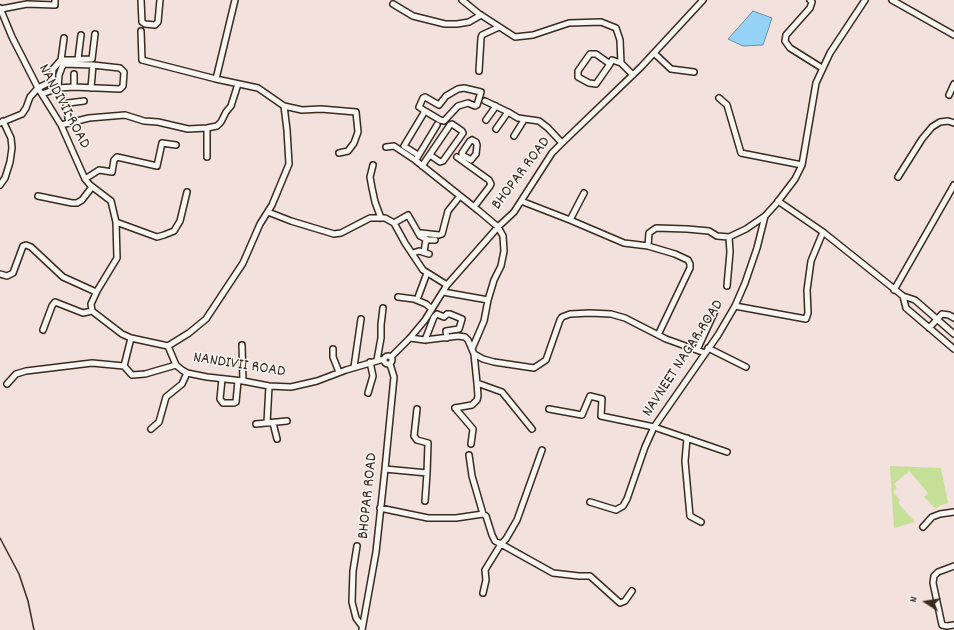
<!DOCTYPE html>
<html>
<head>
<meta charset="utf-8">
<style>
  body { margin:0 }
  #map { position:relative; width:954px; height:630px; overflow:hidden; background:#f2e1dd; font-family:Dekko,sans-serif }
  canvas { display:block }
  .north { position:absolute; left:906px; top:582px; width:40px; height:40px; -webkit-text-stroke:3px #f6f6f2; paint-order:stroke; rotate:282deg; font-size:11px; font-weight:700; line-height:16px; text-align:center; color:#3b2a1e }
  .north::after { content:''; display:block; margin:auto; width:14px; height:18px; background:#3b2a1e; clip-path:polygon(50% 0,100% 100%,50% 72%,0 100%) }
</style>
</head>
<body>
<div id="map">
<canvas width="954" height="630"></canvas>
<div class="north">N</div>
</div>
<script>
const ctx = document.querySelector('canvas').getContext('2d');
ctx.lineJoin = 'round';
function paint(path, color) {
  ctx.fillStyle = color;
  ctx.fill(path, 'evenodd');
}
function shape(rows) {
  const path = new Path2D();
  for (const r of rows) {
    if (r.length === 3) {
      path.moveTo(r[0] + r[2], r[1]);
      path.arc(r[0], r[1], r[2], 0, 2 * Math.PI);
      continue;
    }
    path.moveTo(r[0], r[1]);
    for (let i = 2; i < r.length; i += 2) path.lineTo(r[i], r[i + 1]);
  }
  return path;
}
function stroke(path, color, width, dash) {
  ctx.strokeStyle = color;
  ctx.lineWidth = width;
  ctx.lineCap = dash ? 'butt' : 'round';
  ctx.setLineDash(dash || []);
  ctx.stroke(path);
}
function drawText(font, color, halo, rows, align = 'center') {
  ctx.font = font + ' Dekko,sans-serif';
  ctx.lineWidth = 3;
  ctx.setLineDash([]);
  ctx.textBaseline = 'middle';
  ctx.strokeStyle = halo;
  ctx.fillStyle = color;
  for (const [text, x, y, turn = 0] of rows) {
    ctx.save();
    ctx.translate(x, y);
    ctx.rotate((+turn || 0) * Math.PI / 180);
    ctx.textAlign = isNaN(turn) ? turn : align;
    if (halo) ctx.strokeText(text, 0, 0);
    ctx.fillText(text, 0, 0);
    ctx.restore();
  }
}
paint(shape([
  [890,466,941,468,948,503,939,506,936,509,924,497,928,493,909,471,894,484,897,488,893,492,900,500,898,503,915,522,894,528]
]), '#c6e197');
const water = shape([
  [753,11,772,18,763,45,743,46,728,39,753,11]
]);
paint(water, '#94d3f5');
stroke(water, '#708f9f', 1);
const minor = shape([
  [141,0,142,22,145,24,155,25,158,22,160,0],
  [462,0,478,13,515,37,533,35,569,23,601,22,616,28,620,40,621,63,633,75],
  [810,0,812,2,810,8,786,35,785,41,790,48,822,68],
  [892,0,954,35],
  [393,4,413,16,445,24,457,24,469,22,481,15],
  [0,8,12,37,38,88,61,125,85,179,90,185,111,201,116,222,117,258,97,291,91,304,92,311,122,334,131,338,168,346,176,365,182,370,187,373,207,377,243,381,269,386,291,387,317,381,346,370,384,359],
  [1,9,27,4,55,5,55,0],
  [141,31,142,60,216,79,258,88,284,106,287,130,289,164,272,205,260,224,243,263,206,319,189,333,168,346],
  [654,53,671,69,694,72],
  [78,59,81,35],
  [61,60,64,38],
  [610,64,596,54,590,54,578,71,578,77,589,83,596,84,610,64,612,60,621,63],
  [479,71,481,38,482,35,499,27],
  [74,74,74,87],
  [216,79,235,0],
  [91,88,93,65],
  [42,94,58,88,59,75,62,67,64,64,93,65,120,68,124,72,123,86,120,89,74,87,58,88],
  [949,95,954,84],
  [719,98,727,105,741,153,802,165],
  [485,101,508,112,518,118,539,121,548,128,562,143],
  [284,106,302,110,321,109,356,112,358,132,354,143,348,151,339,153],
  [486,120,496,106],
  [0,123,22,114,26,108,30,97,38,88,52,81,53,69,61,60,92,59,95,34],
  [69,123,66,106,68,103,84,101],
  [61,125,89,118,125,115,144,121,158,122,188,129,207,128,217,126,221,122,226,112,231,106,238,84],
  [496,129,508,112],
  [514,136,524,120],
  [472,140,476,142,477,145,476,154,471,160,462,155,462,153,470,141,472,140],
  [386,147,394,146,415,160,479,211,498,227,503,236,504,251,501,266,494,280,488,300,484,321,472,349],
  [418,155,404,146,425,111,419,107,423,98,425,97,439,105,446,96,458,89,464,88,481,92,477,105,475,106,468,103,458,106,444,121,440,120,425,111],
  [207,157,207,128],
  [457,157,489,180,491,184,490,186,474,207],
  [417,158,437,125],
  [373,165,370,177,372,188,375,202,381,218],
  [422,166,450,125,452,124,462,131,463,133,443,161,440,162,430,155],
  [898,177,922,139,932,127,940,122,948,121,954,123],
  [85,179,99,170,112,172,114,160,117,157,157,166,162,143,176,145],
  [0,185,5,178,10,162,12,148,11,138,3,121],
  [38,196,72,203,77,203,82,200,92,187],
  [521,201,570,220,624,243,648,246],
  [778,201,823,232,903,296,915,300,954,334],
  [268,212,291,221,334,234,341,233,370,218,385,218,394,223,405,243,423,270,447,285],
  [570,220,584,193],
  [116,222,157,237,164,235,174,231,180,221,187,192],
  [394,223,408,215,420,236,428,240,435,240],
  [421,233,439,235,442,234,448,211,460,196],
  [424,252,426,239],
  [413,253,419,251,429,254],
  [0,274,7,276,13,273,23,246,26,245,31,247,63,277,96,292],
  [727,286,730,252,729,237],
  [894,290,954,185],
  [443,292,488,300],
  [903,296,906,308,954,349],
  [398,297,414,299,426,304,432,309],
  [417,300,427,273],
  [735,306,806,319,808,313,807,290,811,261,823,232],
  [929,328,942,314,949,315,954,318],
  [43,330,52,306,55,302,83,313,92,311],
  [658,335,690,268,690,264,688,260,675,254,648,246,649,233,656,228,687,229,709,231,717,236,729,237,746,229,765,216],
  [131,338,124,366,132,375,145,374,176,365],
  [410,338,425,340,458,336,465,337,468,340,474,354,483,359,494,362,534,368,546,360,560,320,562,317,570,314,590,313,611,314,625,318,666,339,705,353],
  [425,340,434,317,437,314,444,317,447,314,450,314,462,319,459,329,446,331,447,338],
  [242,345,243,381],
  [708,348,746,367],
  [333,349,333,357,339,372],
  [697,350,715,311],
  [474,354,477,383,502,392,532,429],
  [388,360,4],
  [391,357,410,338,425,320,447,285,498,227,514,212,552,153,562,143,641,67,703,0],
  [377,360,381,338,381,325,383,308],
  [354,367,361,319],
  [222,379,220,399,223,403,234,403,236,402,238,381],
  [7,384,16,374,26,371,92,363,124,366],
  [368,393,373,376,370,362],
  [455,408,473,429,471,444],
  [455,408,472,405,477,400,478,396,477,383],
  [549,409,582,415,590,396,602,399,601,416,654,427,727,452],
  [267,423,269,386],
  [273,423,277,439],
  [256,424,287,421],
  [151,429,159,422,166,397,182,384,187,373],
  [687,438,685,461,690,516,701,522],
  [469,455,472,476,483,514],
  [385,469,427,473,428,443,417,440,414,436,417,409],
  [425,501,427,473],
  [590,502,616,510,623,506,627,499,645,447,654,427,718,335,735,306,745,283,757,248,765,216,776,204,795,179,802,165,816,83,830,53,865,0],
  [380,508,428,518,456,518,483,514,486,516,492,535,495,541,501,544,506,539,517,520,542,450],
  [923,527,932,517,940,514,954,512],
  [357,546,353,571,352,602,356,618,362,626],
  [954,566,938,572,934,576,933,583,942,625,947,626,954,625],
  [483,593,486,580,485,570,501,544,553,573,579,576,590,576,620,603,625,601,632,591],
  [362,630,376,552,385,469,394,377,390,364]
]);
stroke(minor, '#3b2a1e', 8);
stroke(minor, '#f6f6f2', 5);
stroke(shape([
  [0,538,19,574,28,601,34,630]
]), '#3b2a1e', 1.5);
drawText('16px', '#3b2a1e', '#f6f6f2', [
  ["NANDIVII ROAD",63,107,62],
  ["BHOPAR ROAD",522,174,-53],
  ["NAVNEET NAGAR ROAD",684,359,-57],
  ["NANDIVII ROAD",239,366,9],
  ["BHOPAR ROAD",369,496,-84]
]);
</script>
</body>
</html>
